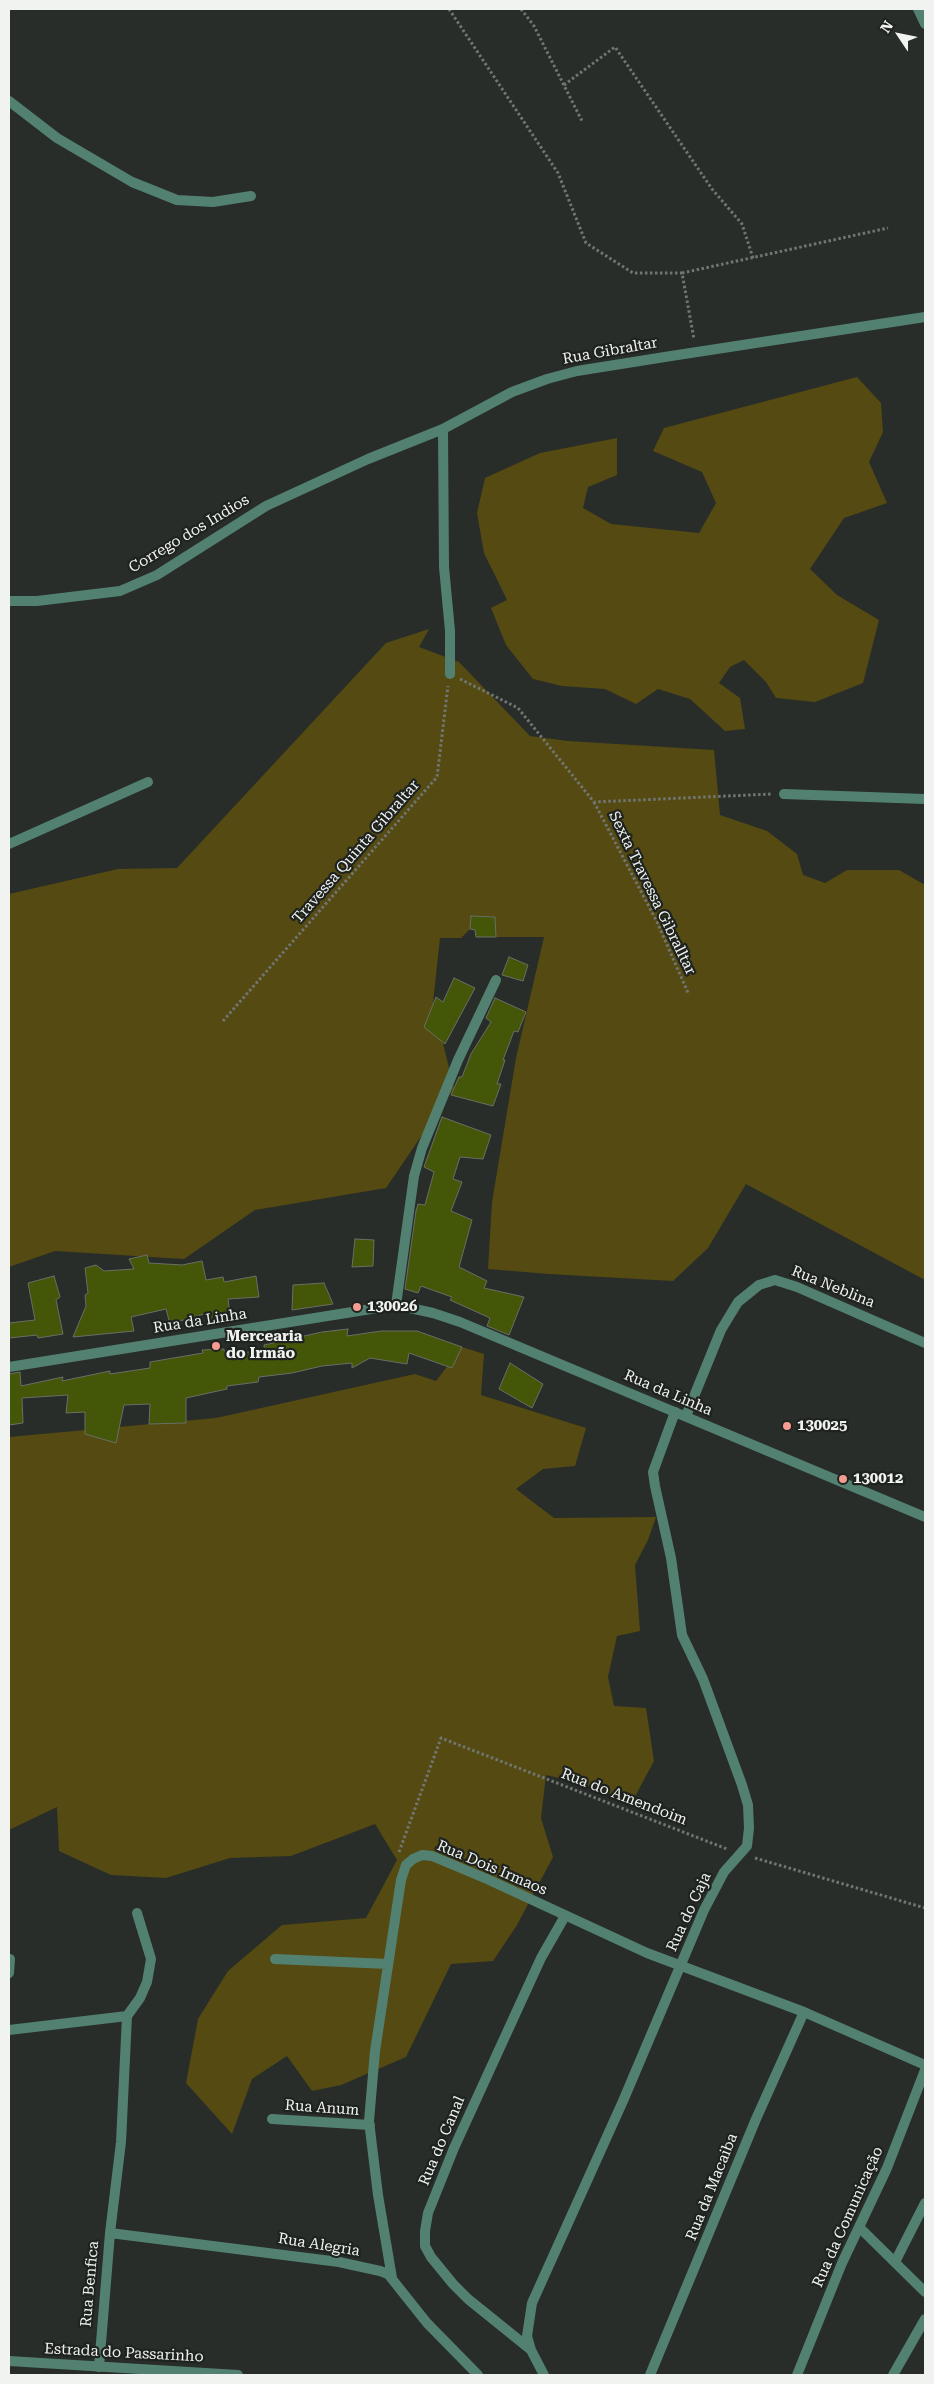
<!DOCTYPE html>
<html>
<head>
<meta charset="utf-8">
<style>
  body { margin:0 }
  #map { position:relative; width:934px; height:2384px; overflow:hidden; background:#282d29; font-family:"Roboto Serif",serif }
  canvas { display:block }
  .frame { position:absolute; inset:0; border:10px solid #f0f3f0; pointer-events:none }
  .north { position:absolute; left:874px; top:10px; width:50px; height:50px; -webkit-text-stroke:4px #1f231f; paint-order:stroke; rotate:304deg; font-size:14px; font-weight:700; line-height:20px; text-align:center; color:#f0f3f0 }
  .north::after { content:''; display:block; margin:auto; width:18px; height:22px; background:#f0f3f0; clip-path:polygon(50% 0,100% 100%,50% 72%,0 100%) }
</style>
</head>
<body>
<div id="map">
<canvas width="934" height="2384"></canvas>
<div class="frame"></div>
<div class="north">N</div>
</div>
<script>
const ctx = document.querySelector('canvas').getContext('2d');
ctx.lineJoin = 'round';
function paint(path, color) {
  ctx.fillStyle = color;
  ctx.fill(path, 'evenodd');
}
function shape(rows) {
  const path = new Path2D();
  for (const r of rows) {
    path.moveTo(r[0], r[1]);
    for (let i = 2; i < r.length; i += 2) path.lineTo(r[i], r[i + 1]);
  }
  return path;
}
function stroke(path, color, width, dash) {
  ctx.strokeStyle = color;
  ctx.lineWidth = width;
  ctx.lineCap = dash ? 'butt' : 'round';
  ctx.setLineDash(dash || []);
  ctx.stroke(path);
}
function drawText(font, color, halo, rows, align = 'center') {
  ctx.font = font + ' "Roboto Serif",serif';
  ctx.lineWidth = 4.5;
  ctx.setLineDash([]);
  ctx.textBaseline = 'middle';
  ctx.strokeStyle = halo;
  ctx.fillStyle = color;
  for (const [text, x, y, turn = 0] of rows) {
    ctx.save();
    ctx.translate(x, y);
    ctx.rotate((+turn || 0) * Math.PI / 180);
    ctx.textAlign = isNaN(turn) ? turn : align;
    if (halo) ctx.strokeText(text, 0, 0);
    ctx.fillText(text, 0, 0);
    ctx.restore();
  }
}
paint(shape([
  [857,377,881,403,883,432,869,462,887,503,844,518,810,569,837,595,879,620,863,683,815,702,776,698,766,682,744,660,730,667,719,683,740,698,745,729,725,731,690,699,658,689,636,704,605,689,562,686,533,679,506,645,491,608,507,600,484,553,477,513,485,478,540,453,617,438,617,475,588,487,583,508,611,524,699,533,716,503,702,472,653,451,664,428],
  [429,629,419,647,459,662,530,736,568,741,714,750,720,815,767,831,797,854,803,875,825,883,847,870,899,870,925,885,925,1280,746,1184,708,1248,673,1281,549,1274,488,1269,492,1202,516,1058,544,937,496,937,495,917,471,916,470,929,461,938,440,938,433,1003,454,1088,386,1188,255,1210,184,1259,55,1251,9,1267,9,894,118,869,177,868,386,643],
  [462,1347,484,1354,481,1395,586,1428,575,1466,543,1469,516,1489,554,1518,656,1517,648,1540,635,1565,640,1631,617,1636,608,1677,614,1706,646,1708,654,1761,632,1802,581,1783,546,1775,541,1818,553,1857,517,1925,493,1961,451,1964,406,2057,341,2085,312,2091,287,2056,252,2079,232,2134,186,2083,198,2019,228,1971,282,1925,366,1918,397,1860,375,1824,291,1856,230,1858,166,1878,111,1875,59,1851,57,1807,9,1830,9,1437,216,1418,415,1374,436,1381]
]), '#544a12');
const building = shape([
  [471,916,495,917,496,937,476,937,475,930,470,929,471,916],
  [509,957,528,965,523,981,502,975,509,957],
  [454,978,475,988,445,1044,424,1027,436,997,443,1002,454,978],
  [495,998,526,1012,518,1032,514,1031,503,1060,505,1060,497,1084,501,1084,493,1106,451,1095,459,1077,462,1077,471,1054,491,1022,486,1018,495,998],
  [442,1117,491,1135,483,1159,460,1157,453,1179,462,1182,451,1211,472,1220,459,1267,487,1281,484,1288,524,1297,509,1335,487,1326,490,1318,450,1300,452,1297,421,1286,418,1293,405,1289,416,1211,418,1204,425,1205,434,1172,424,1167,442,1117],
  [355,1239,374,1240,373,1266,352,1267,355,1239],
  [147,1255,149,1263,182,1265,202,1261,206,1280,223,1277,224,1282,256,1276,259,1297,228,1299,230,1315,208,1320,207,1313,170,1324,166,1309,131,1317,134,1331,73,1337,86,1306,85,1295,88,1293,85,1268,96,1265,104,1271,134,1269,129,1259,147,1255],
  [54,1276,60,1297,56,1300,63,1334,38,1338,37,1335,9,1338,9,1323,35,1320,28,1283,54,1276],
  [324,1283,333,1304,292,1310,293,1285,324,1283],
  [348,1329,347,1336,381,1331,417,1331,462,1347,452,1368,409,1353,407,1364,370,1358,352,1368,352,1363,322,1366,292,1373,259,1377,258,1382,227,1386,227,1389,186,1398,186,1423,149,1424,150,1404,124,1405,116,1443,85,1434,85,1412,66,1413,68,1395,22,1398,23,1423,9,1425,9,1374,20,1372,21,1386,63,1377,62,1381,110,1371,110,1374,150,1368,150,1362,203,1353,202,1350,224,1349,224,1351,265,1353,264,1345,322,1332,348,1329],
  [510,1363,543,1384,532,1408,499,1389,510,1363]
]);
paint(building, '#445608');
stroke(building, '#6b6e67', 1);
stroke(shape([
  [449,9,558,173,586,243,633,273,682,273,694,339],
  [521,9,534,26,582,121],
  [564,85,615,47,712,189,742,224,753,258],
  [682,273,888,228],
  [460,679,518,708,594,802,772,794],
  [594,802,657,922,689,995],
  [223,1021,437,777,448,686],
  [399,1852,441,1738,727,1849],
  [755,1858,925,1908]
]), '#727673', 3, [2.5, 2.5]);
stroke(shape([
  [918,9,925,24],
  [9,101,57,138,132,182,177,200,213,202,251,196],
  [443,429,444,567,450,631,450,674],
  [9,601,37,601,120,591,157,575,266,506,368,459,443,429,512,392,547,379,577,371,671,356,925,317],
  [784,794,925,799],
  [9,844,148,782],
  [396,1305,414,1176,422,1148,458,1060,496,980],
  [686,1416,721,1330,738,1302,759,1285,775,1280,797,1287,925,1343],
  [275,1959,388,1964],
  [9,1973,10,1959],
  [127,2016,140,1998,147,1982,151,1959,137,1913],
  [9,2030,127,2016],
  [272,2119,370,2125],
  [859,2227,925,2292],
  [110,2233,339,2262,380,2271,388,2274,427,2323,478,2375],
  [895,2262,925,2203],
  [392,2278,378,2195,369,2121,375,2051,401,1880,406,1865,413,1859,422,1855,432,1856,487,1879,647,1953,804,2012,925,2065],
  [530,2349,468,2299,453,2284,431,2257,425,2246,425,2231,428,2213,454,2148,541,1958,565,1916],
  [99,2367,110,2233,121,2142,127,2016],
  [544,2375,531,2350,527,2336,532,2303,623,2101,704,1910,724,1872,747,1846,749,1828,748,1805,742,1785,703,1679,682,1635,671,1558,655,1486,653,1472,675,1412],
  [650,2375,756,2119,804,2012],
  [797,2375,842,2263,887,2168,925,2070],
  [893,2375,925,2319]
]), '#538171', 10);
stroke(shape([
  [9,1367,396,1305,433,1313,460,1322,925,1517],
  [9,2361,238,2375]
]), '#538171', 10);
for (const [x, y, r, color] of [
  [357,1307,5,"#f59c91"],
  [216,1346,5,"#f59c91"],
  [787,1426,5,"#f59c91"],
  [843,1479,5,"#f59c91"]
]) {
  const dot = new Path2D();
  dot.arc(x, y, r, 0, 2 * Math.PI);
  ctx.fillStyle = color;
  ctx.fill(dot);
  stroke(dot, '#1f231f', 2);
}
drawText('15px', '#f0f3f0', '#1f231f', [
  ["Rua Gibraltar",610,351,-10],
  ["Corrego dos Indios",189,534,-31],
  ["Travessa Quinta Gibraltar",356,852,-49],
  ["Sexta Travessa Gibralltar",652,893,64],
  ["Rua Neblina",833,1287,22],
  ["Rua da Linha",200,1321,-9],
  ["Rua da Linha",668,1393,23],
  ["Rua do Amendoim",624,1797,21],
  ["Rua Dois Irmaos",492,1868,23],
  ["Rua do Caja",689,1912,-65],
  ["Rua Anum",322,2108,4],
  ["Rua do Canal",442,2141,-67],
  ["Rua da Macaiba",712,2187,-68],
  ["Rua da Comunicação",848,2217,-66],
  ["Rua Alegria",319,2245,9],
  ["Rua Benfica",90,2284,-85],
  ["Estrada do Passarinho",124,2353,3]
]);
drawText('bold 15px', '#f0f3f0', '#1f231f', [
  ["130026",367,1307],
  ["Mercearia",226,1337],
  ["do Irmão",226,1354],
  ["130025",797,1426],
  ["130012",853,1479]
], 'left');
</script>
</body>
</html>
